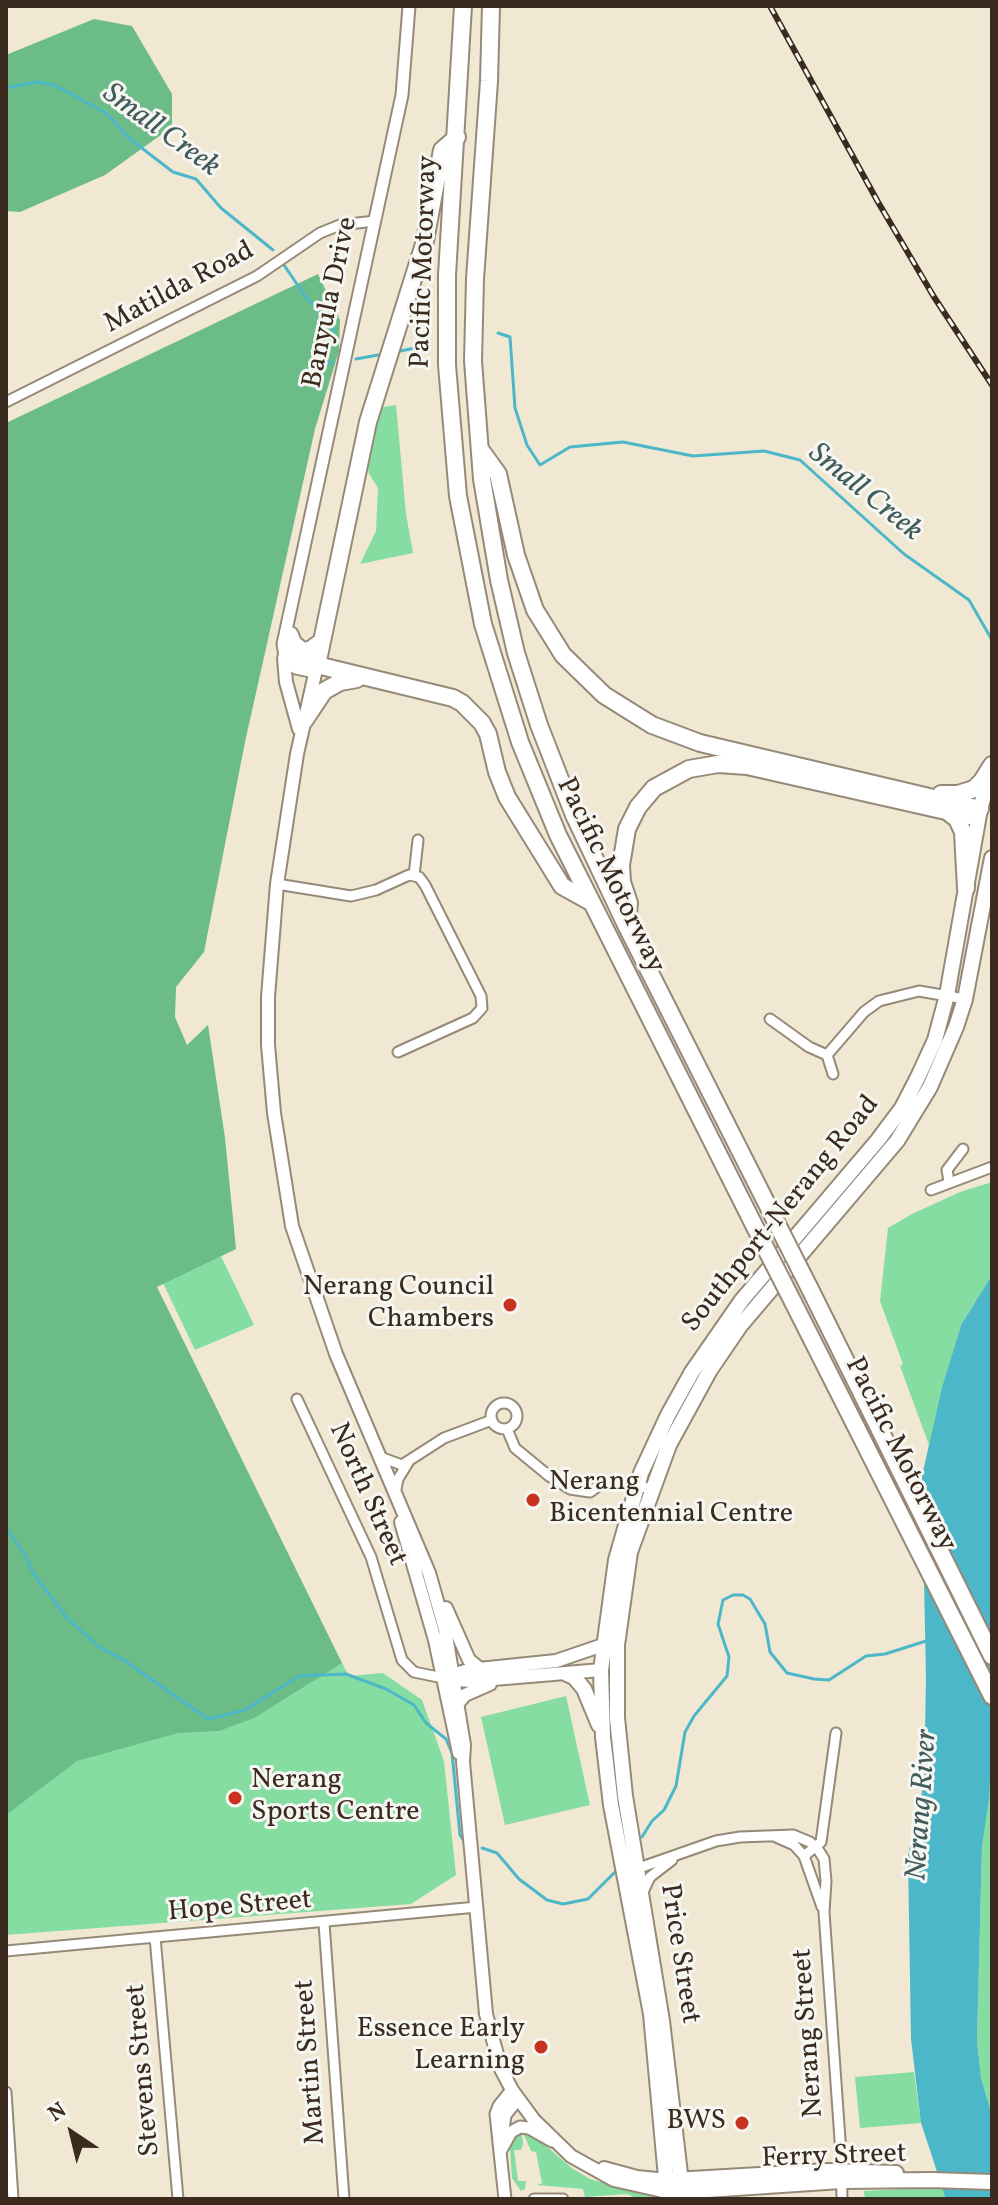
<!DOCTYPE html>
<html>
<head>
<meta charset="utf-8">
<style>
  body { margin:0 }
  #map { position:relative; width:998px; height:2205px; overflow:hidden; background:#f0e8d3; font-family:Vollkorn,serif }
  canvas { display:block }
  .frame { position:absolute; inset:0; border:8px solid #3b2a1e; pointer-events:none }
  .north { position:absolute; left:32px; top:2093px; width:80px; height:80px; -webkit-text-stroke:6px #f6f6f2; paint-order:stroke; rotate:325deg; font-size:22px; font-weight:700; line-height:32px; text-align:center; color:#3b2a1e }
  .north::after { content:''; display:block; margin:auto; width:28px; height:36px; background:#3b2a1e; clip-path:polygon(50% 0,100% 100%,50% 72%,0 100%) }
</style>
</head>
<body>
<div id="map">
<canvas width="998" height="2205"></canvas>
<div class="frame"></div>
<div class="north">N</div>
</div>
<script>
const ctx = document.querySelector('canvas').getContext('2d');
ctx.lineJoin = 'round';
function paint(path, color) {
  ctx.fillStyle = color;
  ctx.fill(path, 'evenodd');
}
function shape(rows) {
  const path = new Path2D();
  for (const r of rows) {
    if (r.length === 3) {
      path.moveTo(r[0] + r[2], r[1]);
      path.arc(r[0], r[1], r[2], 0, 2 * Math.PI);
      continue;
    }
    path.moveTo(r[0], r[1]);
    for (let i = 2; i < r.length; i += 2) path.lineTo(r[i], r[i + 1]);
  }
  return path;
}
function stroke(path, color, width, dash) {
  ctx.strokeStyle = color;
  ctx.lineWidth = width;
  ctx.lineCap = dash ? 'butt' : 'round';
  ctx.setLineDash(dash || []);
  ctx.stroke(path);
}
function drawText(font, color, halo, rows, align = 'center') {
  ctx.font = font + ' Vollkorn,serif';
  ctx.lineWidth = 6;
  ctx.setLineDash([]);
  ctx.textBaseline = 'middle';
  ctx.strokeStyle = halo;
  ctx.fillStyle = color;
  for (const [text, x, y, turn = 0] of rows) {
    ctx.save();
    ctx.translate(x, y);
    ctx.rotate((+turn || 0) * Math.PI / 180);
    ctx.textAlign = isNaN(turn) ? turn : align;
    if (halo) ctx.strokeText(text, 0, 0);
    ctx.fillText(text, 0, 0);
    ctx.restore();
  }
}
paint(shape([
  [396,405,406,514,413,553,360,564,376,531,378,488,369,474,365,452,378,408],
  [992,1182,992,1275,961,1325,942,1387,929,1445,900,1366,903,1364,880,1301,888,1228,912,1214,960,1192],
  [221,1256,254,1325,195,1350,163,1283],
  [342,1663,349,1676,383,1673,422,1700,444,1761,456,1875,411,1904,6,1935,6,1812,68,1758,265,1677],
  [566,1696,590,1805,505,1825,481,1717],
  [992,1742,992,2115,981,2078,977,2041,982,1846],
  [914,2072,921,2123,860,2128,855,2077],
  [521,2131,532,2134,573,2169,590,2179,649,2196,653,2199,638,2199,627,2194,585,2197,583,2189,537,2185,542,2183,536,2152,531,2151,524,2135,522,2135,523,2144,521,2150,514,2150,518,2181,526,2181,525,2189,521,2191,512,2178,510,2148,513,2138],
  [943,2187,946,2199,865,2199,864,2191]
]), '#86dda2');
paint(shape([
  [94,19,132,26,172,94,172,127,105,175,20,212,6,211,6,55],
  [318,274,340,320,339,351,315,429,245,742,204,952,176,987,175,1017,187,1045,208,1025,225,1138,236,1249,157,1287,342,1663,254,1718,219,1731,178,1733,77,1761,6,1815,6,423]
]), '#6cbc88');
paint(shape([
  [992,1275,992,1738,989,1798,982,1846,977,2041,981,2078,992,2115,992,2199,946,2199,921,2123,911,2039,908,1856,924,1783,926,1679,922,1476,942,1387,961,1325]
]), '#4cb7c8');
stroke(shape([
  [6,88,37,82,54,85,106,113,130,139,173,172,196,179,221,208,273,250],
  [284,265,305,296,333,326,333,339,328,344,325,364,332,362],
  [498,333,510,337,515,408,527,445,540,465,570,447,623,442,693,456,764,451,800,460,904,554,969,600,992,640],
  [400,351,421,347],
  [356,359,378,355],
  [6,1528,25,1555,33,1573,68,1619,98,1646,125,1661,208,1719,245,1710,299,1676,346,1674,386,1689,414,1705,426,1723,446,1739,452,1753,460,1835,464,1841],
  [642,1837,652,1821,664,1810,676,1786,685,1732,694,1716,727,1676,729,1657,718,1624,723,1600,733,1595,743,1595,750,1599,765,1624,770,1652,787,1673,814,1679,829,1680,866,1656,885,1654,926,1641],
  [482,1848,497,1853,519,1879,547,1900,563,1904,588,1899,615,1872]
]), '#4cb7c8', 3);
const minor = shape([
  [6,402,257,276,320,233,340,225,375,221],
  [414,876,418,840],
  [277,884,351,896,376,890,409,875,419,877,425,885,481,996,482,1008,473,1018,398,1052],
  [770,1019,809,1047,827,1055,864,1012,879,1001,919,991,965,999],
  [827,1055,833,1074],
  [949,1181,947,1170,963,1149],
  [931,1190,992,1167],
  [297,1399,371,1557,402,1660,414,1672,443,1678],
  [504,1416,13],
  [507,1429,515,1448,549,1476,570,1489,590,1492,601,1484,616,1481,652,1489],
  [380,1457,402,1465,444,1438,492,1420],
  [395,1494,398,1479,409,1461],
  [776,1837,794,1845,804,1856,822,1907],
  [804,1856,821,1842,836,1733],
  [639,1868,716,1841,740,1837,793,1835,810,1842,819,1851,824,1859,826,1881,824,1912,841,2154,842,2199],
  [643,1892,650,1877,672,1860],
  [324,1923,344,2199],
  [155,1937,178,2199],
  [6,1951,477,1907],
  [6,2092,13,2199],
  [534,2199,563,2199]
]);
const tertiary = shape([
  [290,638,290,648,295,657,317,665],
  [315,672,296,668,286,662,283,644,402,95,409,6],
  [503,2130,505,2115,518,2099],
  [501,2150,511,2132,520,2127,529,2128,552,2141],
  [505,2199,496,2114,499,2106,512,2090]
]);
const secondary = shape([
  [284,658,286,682,299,729],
  [317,665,297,754,277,884,268,997,268,1045,274,1113,292,1226,336,1354,429,1573,445,1629,464,1745,463,1762,486,2014,501,2069,512,2090,534,2120,571,2156,614,2180,667,2192],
  [401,1522,435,1640,459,1753],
  [446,1608,469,1660,480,1669],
  [447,1676,469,1670,556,1661,603,1645],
  [449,1679,470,1681,601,1670],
  [458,1703,465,1695,490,1684],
  [604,2168,637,2177,667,2180]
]);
const primary = shape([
  [567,1674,574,1677,584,1689,599,1725],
  [674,2180,828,2171,896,2173],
  [677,2192,841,2181,932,2180,992,2182],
  [668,2199,651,2014,611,1805,603,1737,601,1670,616,1560,641,1473,668,1415,692,1372,742,1300,878,1140,902,1108,918,1077,935,1040,947,995,980,809,991,771],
  [683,2199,662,2021,625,1796,617,1718,617,1645,630,1552,669,1445,710,1370,740,1326,897,1141,930,1087,956,1027,965,999,992,858]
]);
const motorway = shape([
  [463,6,447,275,447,365,458,496,483,624,520,742,558,835,762,1241],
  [491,6,489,81,475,279,473,361,482,479,499,580,516,653,539,725,574,815,627,927,776,1222],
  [457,137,442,150,425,241,368,422,317,665,453,698,462,703,482,723,488,734,497,772,507,797,562,886,589,901],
  [480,449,498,474,516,555,535,610,563,655,604,695,652,725,700,743,980,809],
  [290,635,293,643,302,651,310,650,321,642],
  [304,721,324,691,340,682,357,679],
  [941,794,958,794,974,789,982,781,992,765],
  [948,812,957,819,963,832,966,888],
  [627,925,629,903,622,882,621,865,627,829,638,807,654,788,689,769,718,764,747,766,968,816],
  [809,1287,992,1656],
  [793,1302,992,1696]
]);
stroke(minor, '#968978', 13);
stroke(tertiary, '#968978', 15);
stroke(secondary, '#968978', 16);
stroke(primary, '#968978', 18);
stroke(motorway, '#968978', 20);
stroke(minor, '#fff', 9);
stroke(tertiary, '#fff', 11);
stroke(secondary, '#fff', 12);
stroke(primary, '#fff', 14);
stroke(motorway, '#fff', 16);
const rail = shape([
  [770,6,878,202,934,297,992,385]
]);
stroke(rail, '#3b2a1e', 6);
stroke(rail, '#f6f6f2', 3, [9]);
const motorwayBridge = shape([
  [776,1222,809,1287],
  [762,1241,793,1302]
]);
stroke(motorwayBridge, '#968978', 20, []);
stroke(motorwayBridge, '#fff', 16);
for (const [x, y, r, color] of [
  [510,1305,8,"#c8321e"],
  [533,1500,8,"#c8321e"],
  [235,1798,8,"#c8321e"],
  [541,2047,8,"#c8321e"],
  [742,2123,8,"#c8321e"]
]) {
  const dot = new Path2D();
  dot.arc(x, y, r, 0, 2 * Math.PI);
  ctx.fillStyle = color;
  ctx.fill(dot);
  stroke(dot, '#f6f6f2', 3);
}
drawText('28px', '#3b2a1e', '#f6f6f2', [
  ["Pacific Motorway",426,262,-88],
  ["Matilda Road",180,289,-28],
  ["Banyula Drive",332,303,-78],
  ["Pacific Motorway",609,876,64],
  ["Southport-Nerang Road",782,1215,-51],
  ["Pacific Motorway",899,1455,63],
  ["North Street",366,1495,66],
  ["Hope Street",240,1908,-5],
  ["Price Street",678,1954,81],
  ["Nerang Street",810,2033,-94],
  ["Martin Street",312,2062,-94],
  ["Stevens Street",145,2070,-95],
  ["Ferry Street",834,2158,-2]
]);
drawText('28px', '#3b2a1e', '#f6f6f2', [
  ["Nerang Council",494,1289],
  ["Chambers",494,1321],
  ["Nerang",549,1484,"left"],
  ["Bicentennial Centre",549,1516,"left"],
  ["Nerang",251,1782,"left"],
  ["Sports Centre",251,1814,"left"],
  ["Essence Early",525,2031],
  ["Learning",525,2063],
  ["BWS",726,2123]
], 'right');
drawText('italic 30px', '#415b5a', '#f6f6f2', [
  ["Small Creek",160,132,36],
  ["Small Creek",864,494,39],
  ["Nerang River",924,1805,-86]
]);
</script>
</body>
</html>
